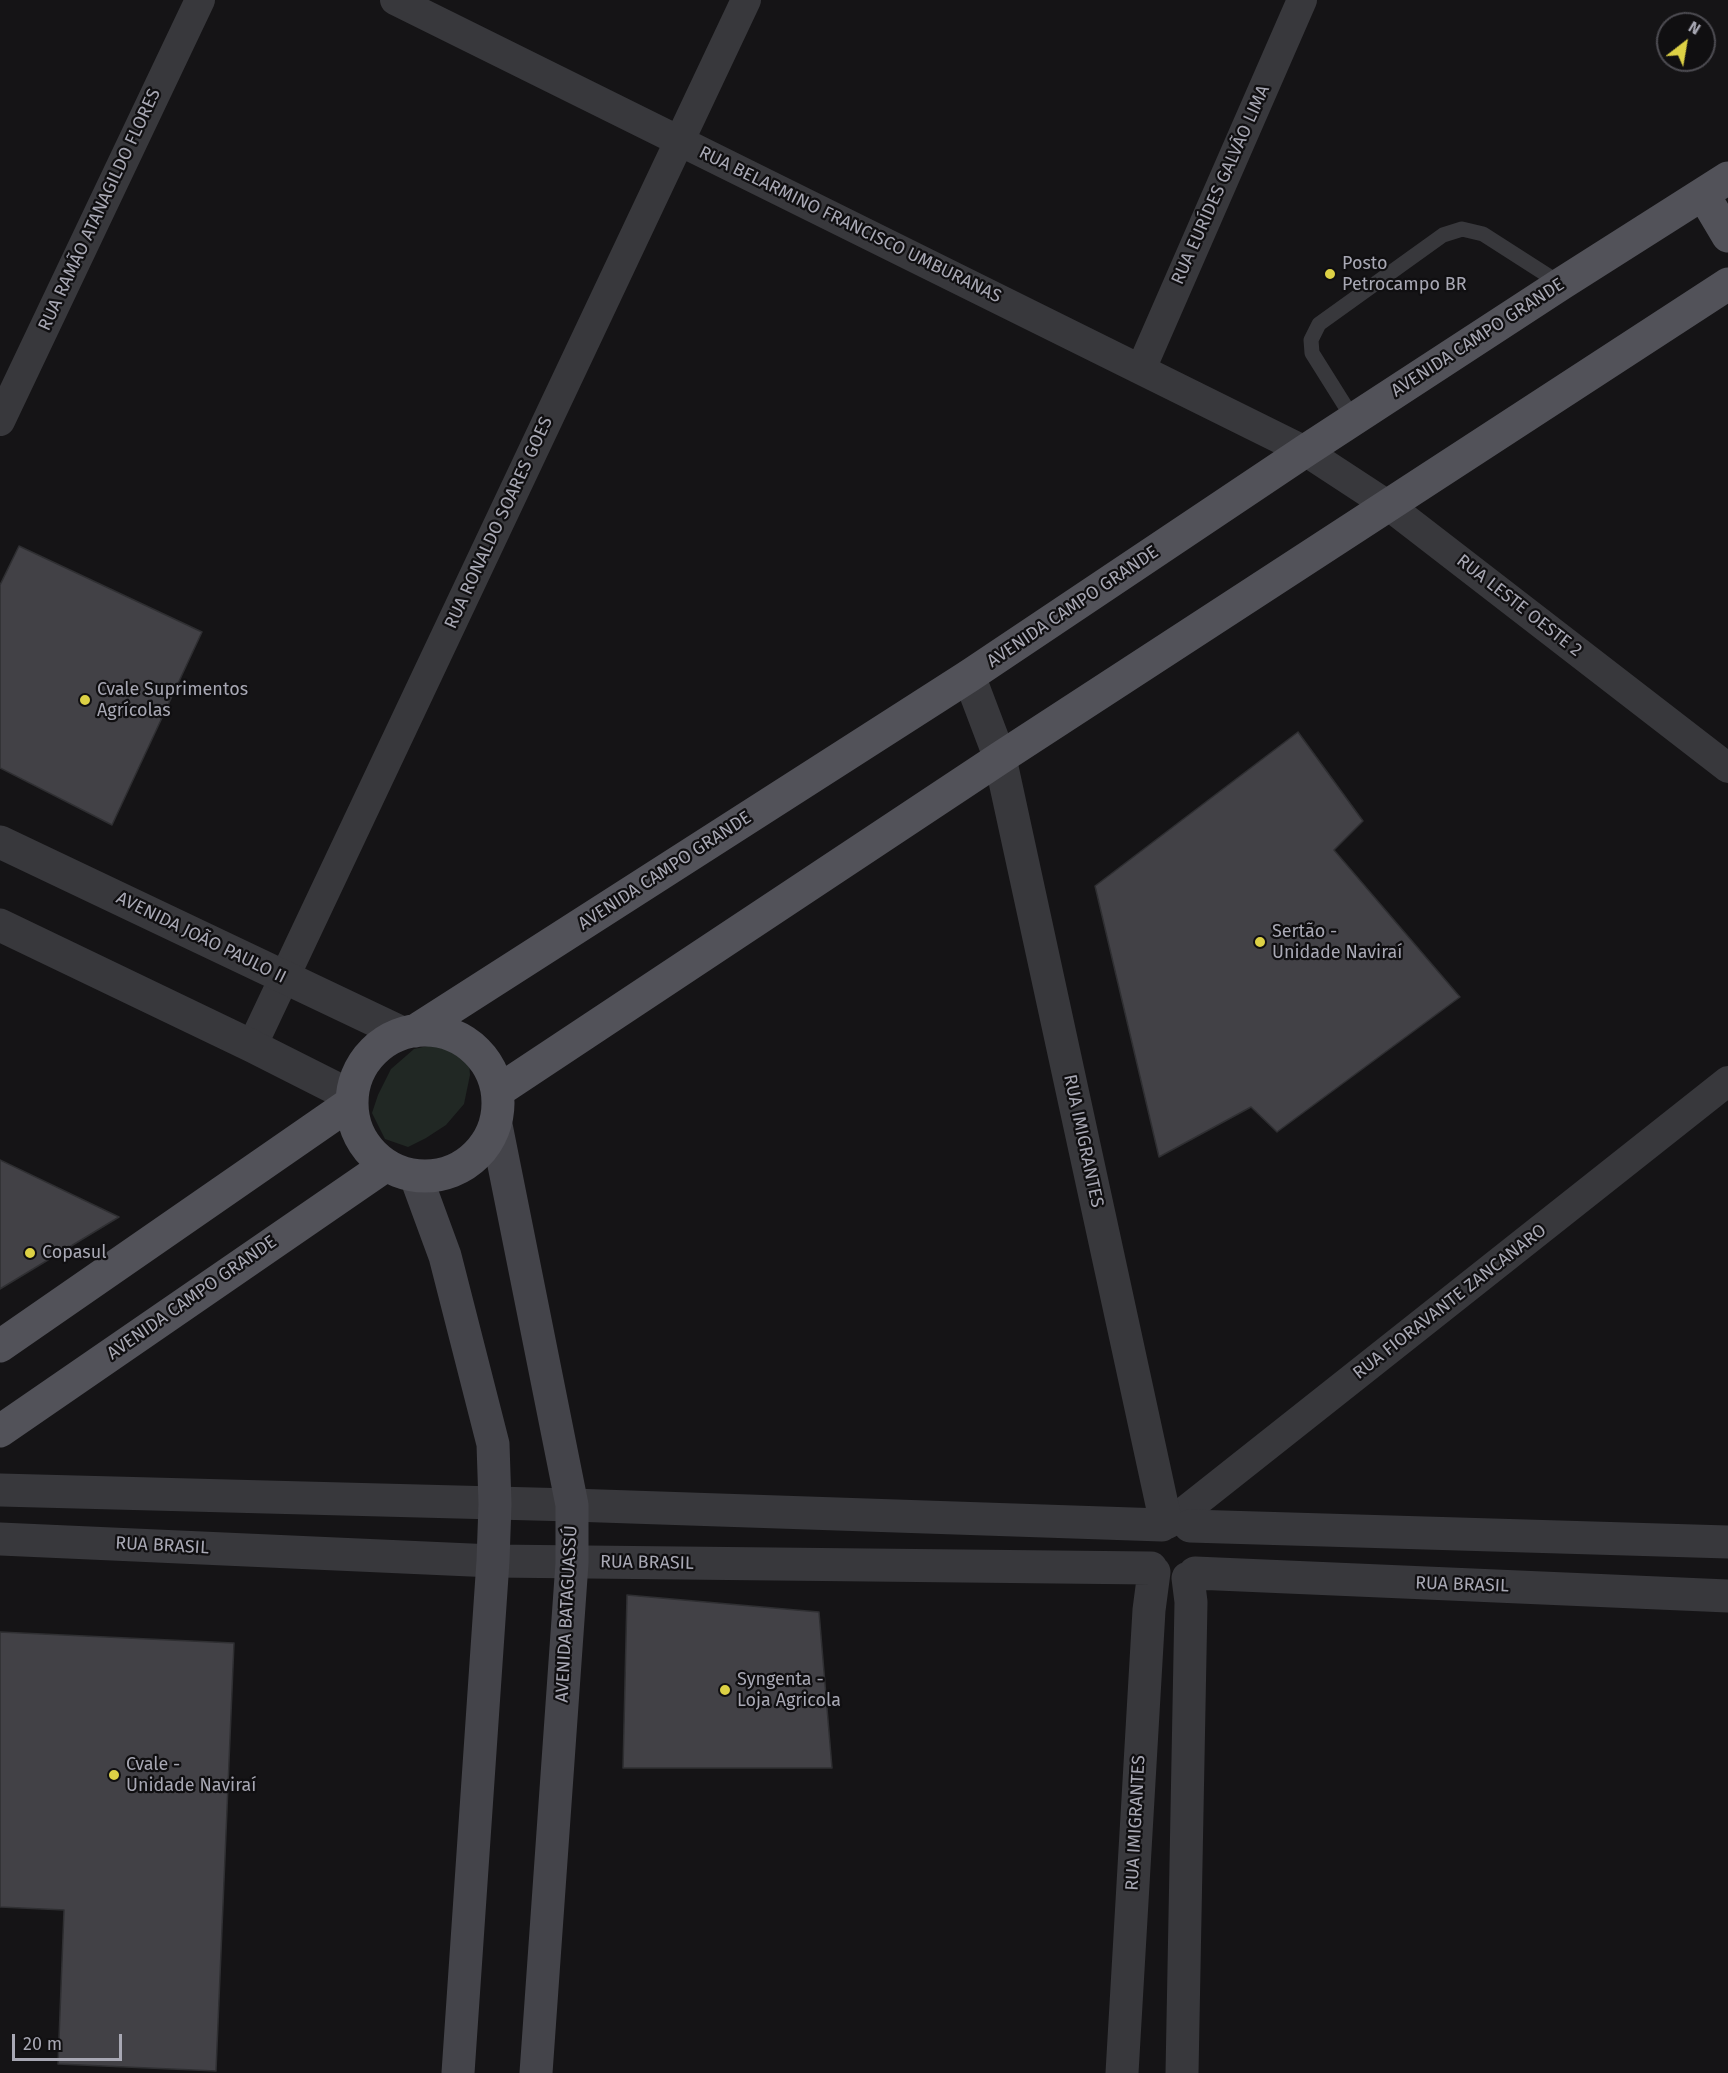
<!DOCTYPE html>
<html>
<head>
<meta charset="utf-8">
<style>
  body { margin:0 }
  #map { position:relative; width:1728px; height:2073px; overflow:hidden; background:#151416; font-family:"Fira Sans",sans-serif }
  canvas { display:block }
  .north { position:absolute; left:1656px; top:12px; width:60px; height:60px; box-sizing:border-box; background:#100f11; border:2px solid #4d4c52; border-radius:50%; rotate:31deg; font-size:16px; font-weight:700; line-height:24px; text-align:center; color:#a8a8b4 }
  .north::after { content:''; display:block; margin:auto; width:21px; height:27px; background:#ddd145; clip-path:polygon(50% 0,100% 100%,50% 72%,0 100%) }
  .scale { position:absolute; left:12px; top:2034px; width:110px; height:27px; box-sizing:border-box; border:3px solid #a8a8b4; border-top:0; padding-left:8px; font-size:18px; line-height:21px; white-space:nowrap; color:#a8a8b4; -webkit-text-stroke:4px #100f11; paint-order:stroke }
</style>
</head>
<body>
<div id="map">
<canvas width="1728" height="2073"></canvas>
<div class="north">N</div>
<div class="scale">20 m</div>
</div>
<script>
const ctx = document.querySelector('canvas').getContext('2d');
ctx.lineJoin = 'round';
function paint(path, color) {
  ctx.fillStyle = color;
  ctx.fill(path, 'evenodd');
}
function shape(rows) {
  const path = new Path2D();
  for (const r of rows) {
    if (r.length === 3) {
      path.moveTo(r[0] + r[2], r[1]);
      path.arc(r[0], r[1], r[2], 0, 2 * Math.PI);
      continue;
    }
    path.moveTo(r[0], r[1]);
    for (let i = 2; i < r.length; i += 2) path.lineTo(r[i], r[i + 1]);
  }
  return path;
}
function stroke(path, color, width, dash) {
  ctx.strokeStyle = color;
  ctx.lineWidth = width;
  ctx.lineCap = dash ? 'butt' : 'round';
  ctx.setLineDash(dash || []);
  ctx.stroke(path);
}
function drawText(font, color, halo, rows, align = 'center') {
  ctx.font = font + ' "Fira Sans",sans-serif';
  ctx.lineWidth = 4.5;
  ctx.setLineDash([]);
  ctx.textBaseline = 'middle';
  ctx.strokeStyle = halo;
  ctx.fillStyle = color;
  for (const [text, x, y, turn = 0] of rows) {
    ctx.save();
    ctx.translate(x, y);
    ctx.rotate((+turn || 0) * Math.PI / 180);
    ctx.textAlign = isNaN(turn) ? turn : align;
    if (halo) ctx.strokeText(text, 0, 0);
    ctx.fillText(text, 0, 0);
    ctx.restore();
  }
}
paint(shape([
  [437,1044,453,1045,469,1062,470,1075,464,1104,446,1125,426,1138,408,1147,385,1139,372,1113,378,1095,391,1069,414,1049]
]), '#212824');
const building = shape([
  [19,546,202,632,112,825,0,768,0,585,19,546],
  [1298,732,1363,821,1334,850,1460,997,1277,1132,1251,1107,1159,1157,1095,886,1298,732],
  [0,1160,119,1217,0,1289,0,1160],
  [627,1595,819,1612,832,1768,623,1768,627,1595],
  [0,1632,234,1643,216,2071,58,2064,64,1910,0,1907,0,1632]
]);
paint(building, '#424146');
stroke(building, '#2f2f32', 1.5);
stroke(shape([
  [1354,420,1312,353,1311,340,1319,324,1443,235,1462,229,1483,234,1561,284]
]), '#38383c', 15);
stroke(shape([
  [395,0,1305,451,1389,506,1728,768],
  [1141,369,1302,0],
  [0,421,200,0],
  [252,1046,746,0],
  [1171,1522,1728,1081]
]), '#38383c', 30);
stroke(shape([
  [969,676,1000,758,1166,1523],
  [0,842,402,1033],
  [0,925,252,1046,351,1096],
  [0,1490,572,1505,1162,1525],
  [1190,1526,1728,1542],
  [0,1539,493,1561,1151,1568],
  [1195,1573,1728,1596],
  [1122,2073,1149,1610,1154,1572],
  [1182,2073,1191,1602,1188,1578]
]), '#38383c', 33);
stroke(shape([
  [496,1125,572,1505,572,1563,536,2073],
  [416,1177,445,1256,493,1444,495,1504,493,1561,458,2073]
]), '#44444a', 33);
stroke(shape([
  [1703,194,1728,236],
  [425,1103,73],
  [415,1031,969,676,1305,451,1561,284,1728,178],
  [498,1091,1000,758,1728,284],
  [0,1346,351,1103],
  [0,1431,385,1166]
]), '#525259', 33);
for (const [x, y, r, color] of [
  [1330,274,6,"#ddd145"],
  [85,700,6,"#ddd145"],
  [1260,942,6,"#ddd145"],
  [30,1253,6,"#ddd145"],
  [725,1690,6,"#ddd145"],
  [114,1775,6,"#ddd145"]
]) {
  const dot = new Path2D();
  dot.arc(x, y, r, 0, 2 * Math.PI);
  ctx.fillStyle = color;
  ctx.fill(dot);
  stroke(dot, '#100f11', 2);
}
drawText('18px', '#a8a8b4', '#100f11', [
  ["RUA EURÍDES GALVÃO LIMA",1221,185,-66],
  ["RUA RAMÃO ATANAGILDO FLORES",100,210,-65],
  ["RUA BELARMINO FRANCISCO UMBURANAS",850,225,26],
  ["AVENIDA CAMPO GRANDE",1478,338,-33],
  ["RUA RONALDO SOARES GOES",499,523,-65],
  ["RUA LESTE OESTE 2",1519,606,38],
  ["AVENIDA CAMPO GRANDE",1073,607,-34],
  ["AVENIDA CAMPO GRANDE",665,871,-33],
  ["AVENIDA JOÃO PAULO II",201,938,26],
  ["RUA IMIGRANTES",1083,1141,78],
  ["AVENIDA CAMPO GRANDE",192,1298,-35],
  ["RUA FIORAVANTE ZANCANARO",1450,1302,-38],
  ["RUA BRASIL",162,1546,3],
  ["RUA BRASIL",647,1563,1],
  ["RUA BRASIL",1462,1585,2],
  ["AVENIDA BATAGUASSÚ",567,1614,-87],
  ["RUA IMIGRANTES",1136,1823,-87]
]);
drawText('18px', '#a8a8b4', '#100f11', [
  ["Posto",1342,264],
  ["Petrocampo BR",1342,285],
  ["Cvale Suprimentos",97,690],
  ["Agrícolas",97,711],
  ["Sertão -",1272,932],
  ["Unidade Naviraí",1272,953],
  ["Copasul",42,1253],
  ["Syngenta -",737,1680],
  ["Loja Agricola",737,1701],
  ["Cvale -",126,1765],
  ["Unidade Naviraí",126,1786]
], 'left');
</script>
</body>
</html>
